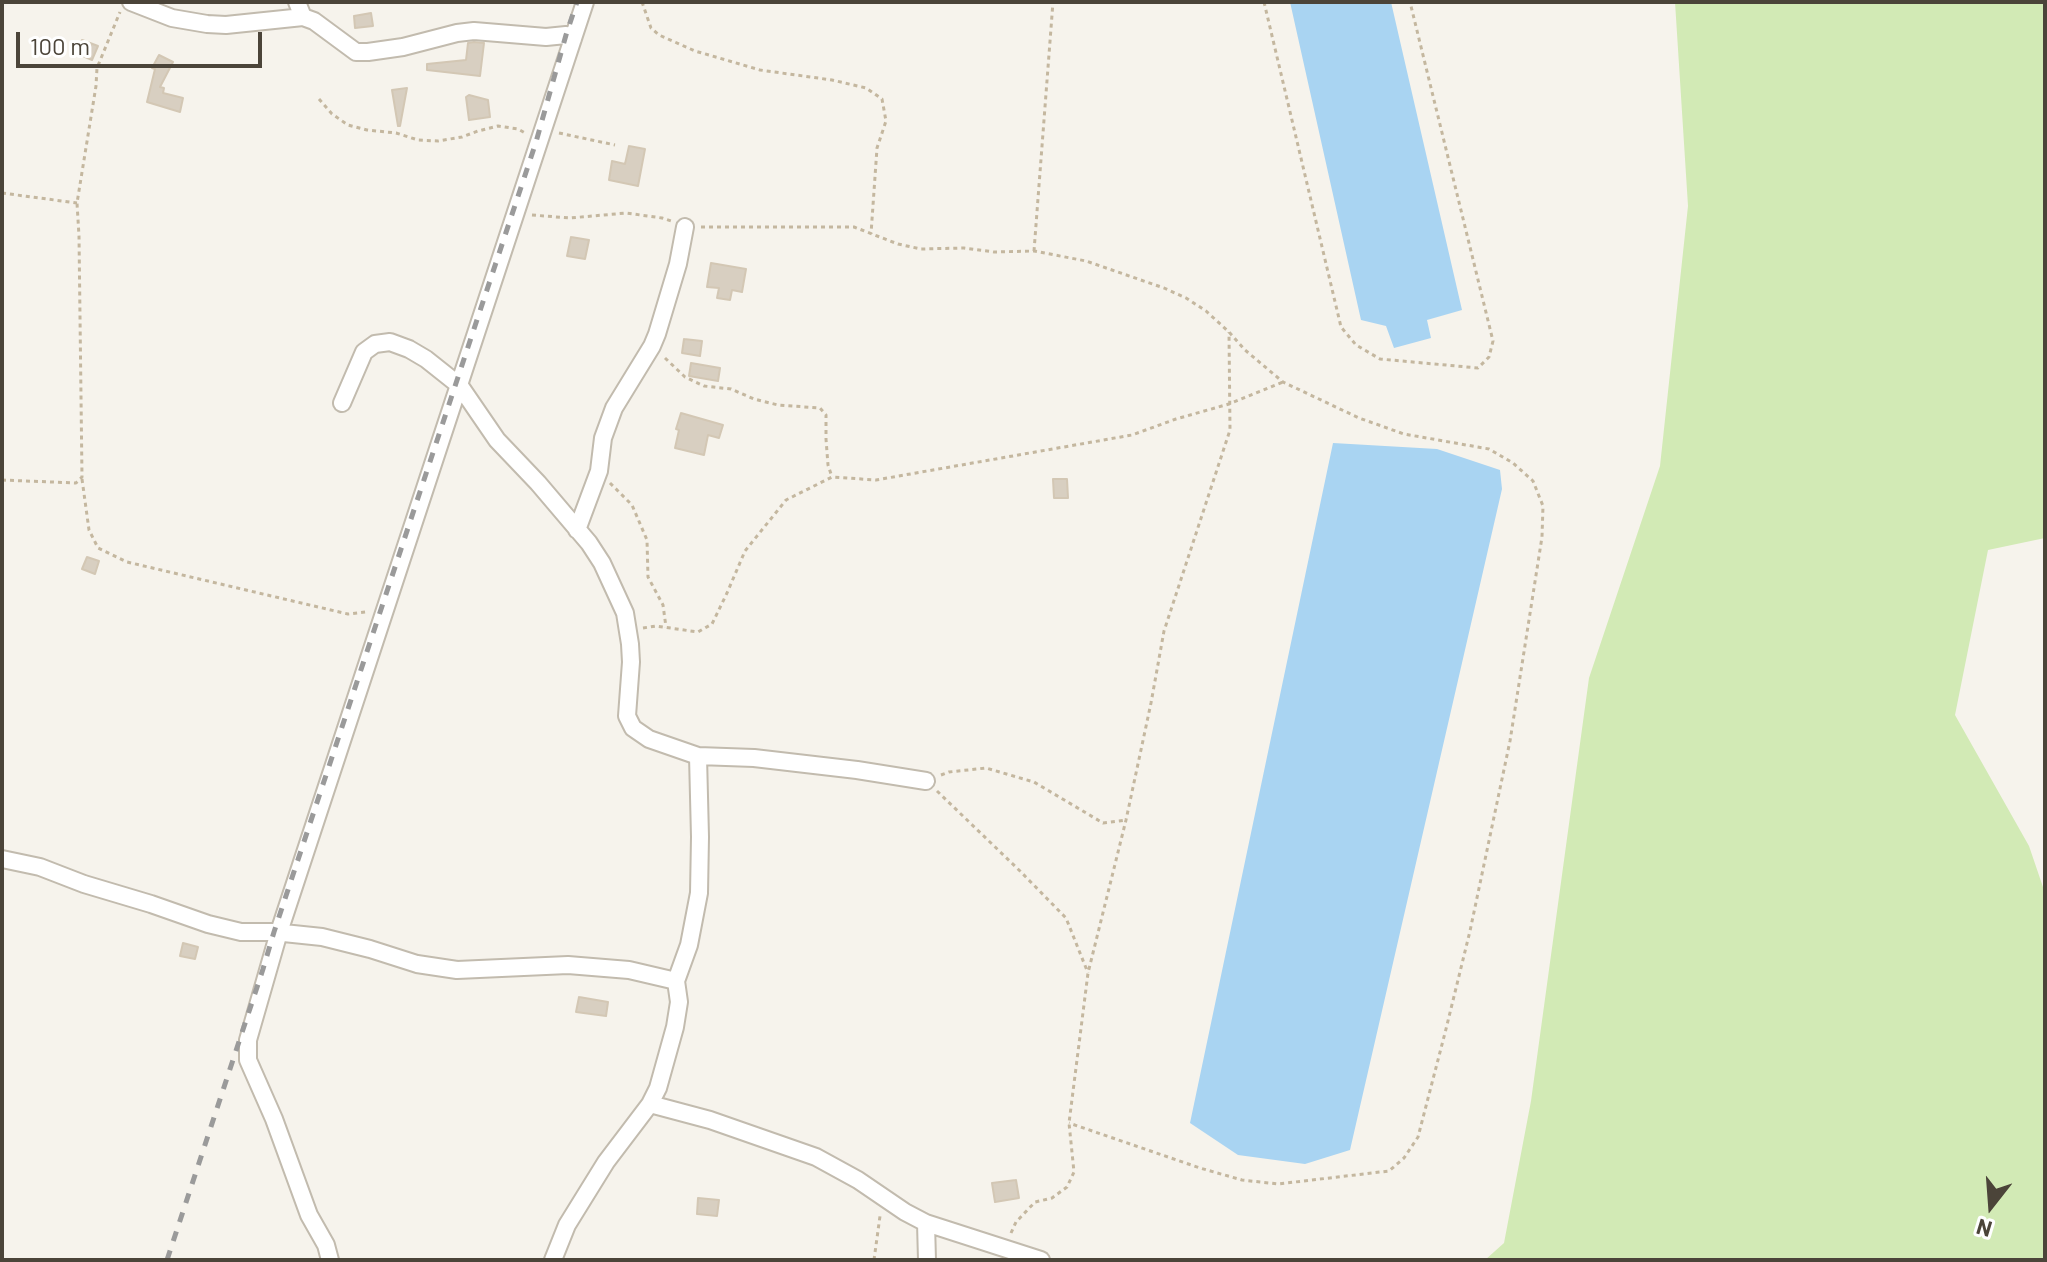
<!DOCTYPE html>
<html>
<head>
<meta charset="utf-8">
<style>
  body { margin:0 }
  #map { position:relative; width:2047px; height:1262px; overflow:hidden; background:#f6f3ec; font-family:Barlow,sans-serif }
  canvas { display:block }
  .frame { position:absolute; inset:0; border:4px solid #4b4439; pointer-events:none }
  .north { position:absolute; left:1951px; top:1166px; width:80px; height:80px; -webkit-text-stroke:6px #fff; paint-order:stroke; rotate:197deg; font-size:22px; font-weight:700; line-height:32px; text-align:center; color:#4b4439 }
  .north::after { content:''; display:block; margin:auto; width:28px; height:36px; background:#4b4439; clip-path:polygon(50% 0,100% 100%,50% 72%,0 100%) }
  .scale { position:absolute; left:16px; top:32px; width:246px; height:36px; box-sizing:border-box; border:4px solid #4b4439; border-top:0; padding-left:10px; font-size:24px; line-height:28px; white-space:nowrap; color:#4b4439; -webkit-text-stroke:6px #fff; paint-order:stroke }
</style>
</head>
<body>
<div id="map">
<canvas width="2047" height="1262"></canvas>
<div class="frame"></div>
<div class="north">N</div>
<div class="scale">100 m</div>
</div>
<script>
const ctx = document.querySelector('canvas').getContext('2d');
ctx.lineJoin = 'round';
function paint(path, color) {
  ctx.fillStyle = color;
  ctx.fill(path, 'evenodd');
}
function shape(rows) {
  const path = new Path2D();
  for (const r of rows) {
    path.moveTo(r[0], r[1]);
    for (let i = 2; i < r.length; i += 2) path.lineTo(r[i], r[i + 1]);
  }
  return path;
}
function stroke(path, color, width, dash) {
  ctx.strokeStyle = color;
  ctx.lineWidth = width;
  ctx.lineCap = dash ? 'butt' : 'round';
  ctx.setLineDash(dash || []);
  ctx.stroke(path);
}
paint(shape([
  [1675,2,2045,2,2045,538,1988,550,1955,715,2029,846,2045,893,2045,1260,1485,1260,1504,1243,1531,1101,1589,678,1660,466,1688,206]
]), '#d2eab5');
paint(shape([
  [1290,2,1391,2,1462,310,1427,320,1431,338,1394,348,1386,326,1361,320],
  [1333,443,1437,449,1500,470,1502,489,1350,1150,1305,1164,1238,1155,1190,1123]
]), '#a9d4f2');
const building = shape([
  [371,13,373,26,355,28,354,16,371,13],
  [82,40,98,46,92,60,76,53,82,40],
  [474,42,484,43,480,76,427,70,427,64,466,60,468,43,474,42],
  [159,55,173,62,160,87,164,88,163,93,183,98,180,112,147,102,155,69,152,68,159,55],
  [407,88,400,126,398,126,392,90,407,88],
  [469,95,488,100,490,117,469,120,466,97,469,95],
  [629,146,645,149,638,186,609,180,612,161,625,164,629,146],
  [571,237,589,240,585,259,567,256,571,237],
  [711,263,746,269,742,292,732,290,730,300,717,298,719,288,707,287,711,263],
  [684,339,702,341,700,356,682,353,684,339],
  [691,363,720,368,718,381,689,376,691,363],
  [681,413,723,425,719,438,708,435,704,455,675,448,679,430,676,429,681,413],
  [1053,479,1067,479,1068,498,1054,498,1053,479],
  [87,557,99,561,95,574,82,569,87,557],
  [183,943,198,947,195,959,180,956,183,943],
  [579,997,608,1002,606,1016,576,1012,579,997],
  [1016,1180,1019,1198,995,1202,992,1183,1016,1180],
  [698,1198,719,1200,717,1216,697,1214,698,1198]
]);
paint(building, '#d8cfc1');
stroke(building, '#d3c7b4', 2);
const minor = shape([
  [131,2,172,18,207,24,226,25,303,17,314,21,356,52,368,52,403,47,457,33,474,31,546,37,566,35,573,39],
  [297,2,303,17],
  [342,403,364,352,375,344,390,342,409,349,426,359,460,386,497,440,538,483,589,543,602,563,625,613,630,644,631,662,627,716,633,728,649,739,698,756,754,758,857,770,926,781],
  [577,530,599,471,603,438,614,408,652,346,657,334,678,264,685,227],
  [2,859,40,867,84,884,151,904,208,924,241,932,274,932,322,937,370,949,417,964,457,970,568,965,629,970,676,981,679,1002,675,1027,658,1088,650,1104,606,1162,567,1225,553,1260],
  [676,981,689,945,699,893,700,837,698,756],
  [650,1104,710,1120,816,1157,858,1180,905,1212,926,1223,1041,1260],
  [926,1223,927,1260],
  [330,1260,326,1245,309,1215,274,1119,248,1060,248,1040,279,932,585,2]
]);
stroke(minor, '#c2bbae', 20);
stroke(shape([
  [642,2,651,28,659,35,695,51,760,70,832,80,866,88,882,99,886,121,877,148,871,234],
  [1264,2,1341,327,1356,345,1380,359,1478,368,1489,357,1493,341,1410,2],
  [319,99,332,114,348,125,367,130,396,133,418,140,438,141,462,137,478,131,498,126,518,129,527,134],
  [559,133,615,145],
  [2,193,77,203],
  [532,215,570,218,626,213,662,218,671,221],
  [701,227,854,227,898,244,921,249,964,248,994,252,1034,251,1086,261,1164,288,1186,298,1206,311,1229,332,1245,350,1283,382,1359,418,1404,434,1489,449,1513,463,1533,481,1543,506,1542,537,1510,741,1470,931,1446,1029,1418,1137,1404,1158,1389,1171,1278,1184,1242,1180,1200,1168,1069,1123],
  [1034,251,1053,2],
  [665,358,685,377,704,386,731,389,754,399,778,405,820,408,826,415,826,439,828,465,832,477],
  [82,479,89,530,98,548,127,562,348,614,366,612],
  [2,480,76,483,82,477,79,236,77,203,96,86,97,68,120,12],
  [610,483,632,505,647,540,648,577,663,605,666,627],
  [643,628,656,626,698,632,712,624,727,593,745,551,786,500,832,477,876,480,1132,435,1176,419,1229,404,1283,382],
  [941,775,949,772,986,768,1034,782,1103,823,1126,820],
  [937,791,1020,871,1066,918,1088,973],
  [1011,1233,1016,1222,1035,1202,1052,1198,1067,1187,1074,1172,1069,1123,1088,973,1126,820,1151,703,1164,631,1230,430,1229,332],
  [874,1260,880,1216]
]), '#c4b79f', 3, [4, 4]);
stroke(minor, '#fff', 16);
stroke(shape([
  [167,1260,263,969,274,932,536,142,566,35,577,2]
]), '#9a9a9a', 5, [10, 10]);
</script>
</body>
</html>
